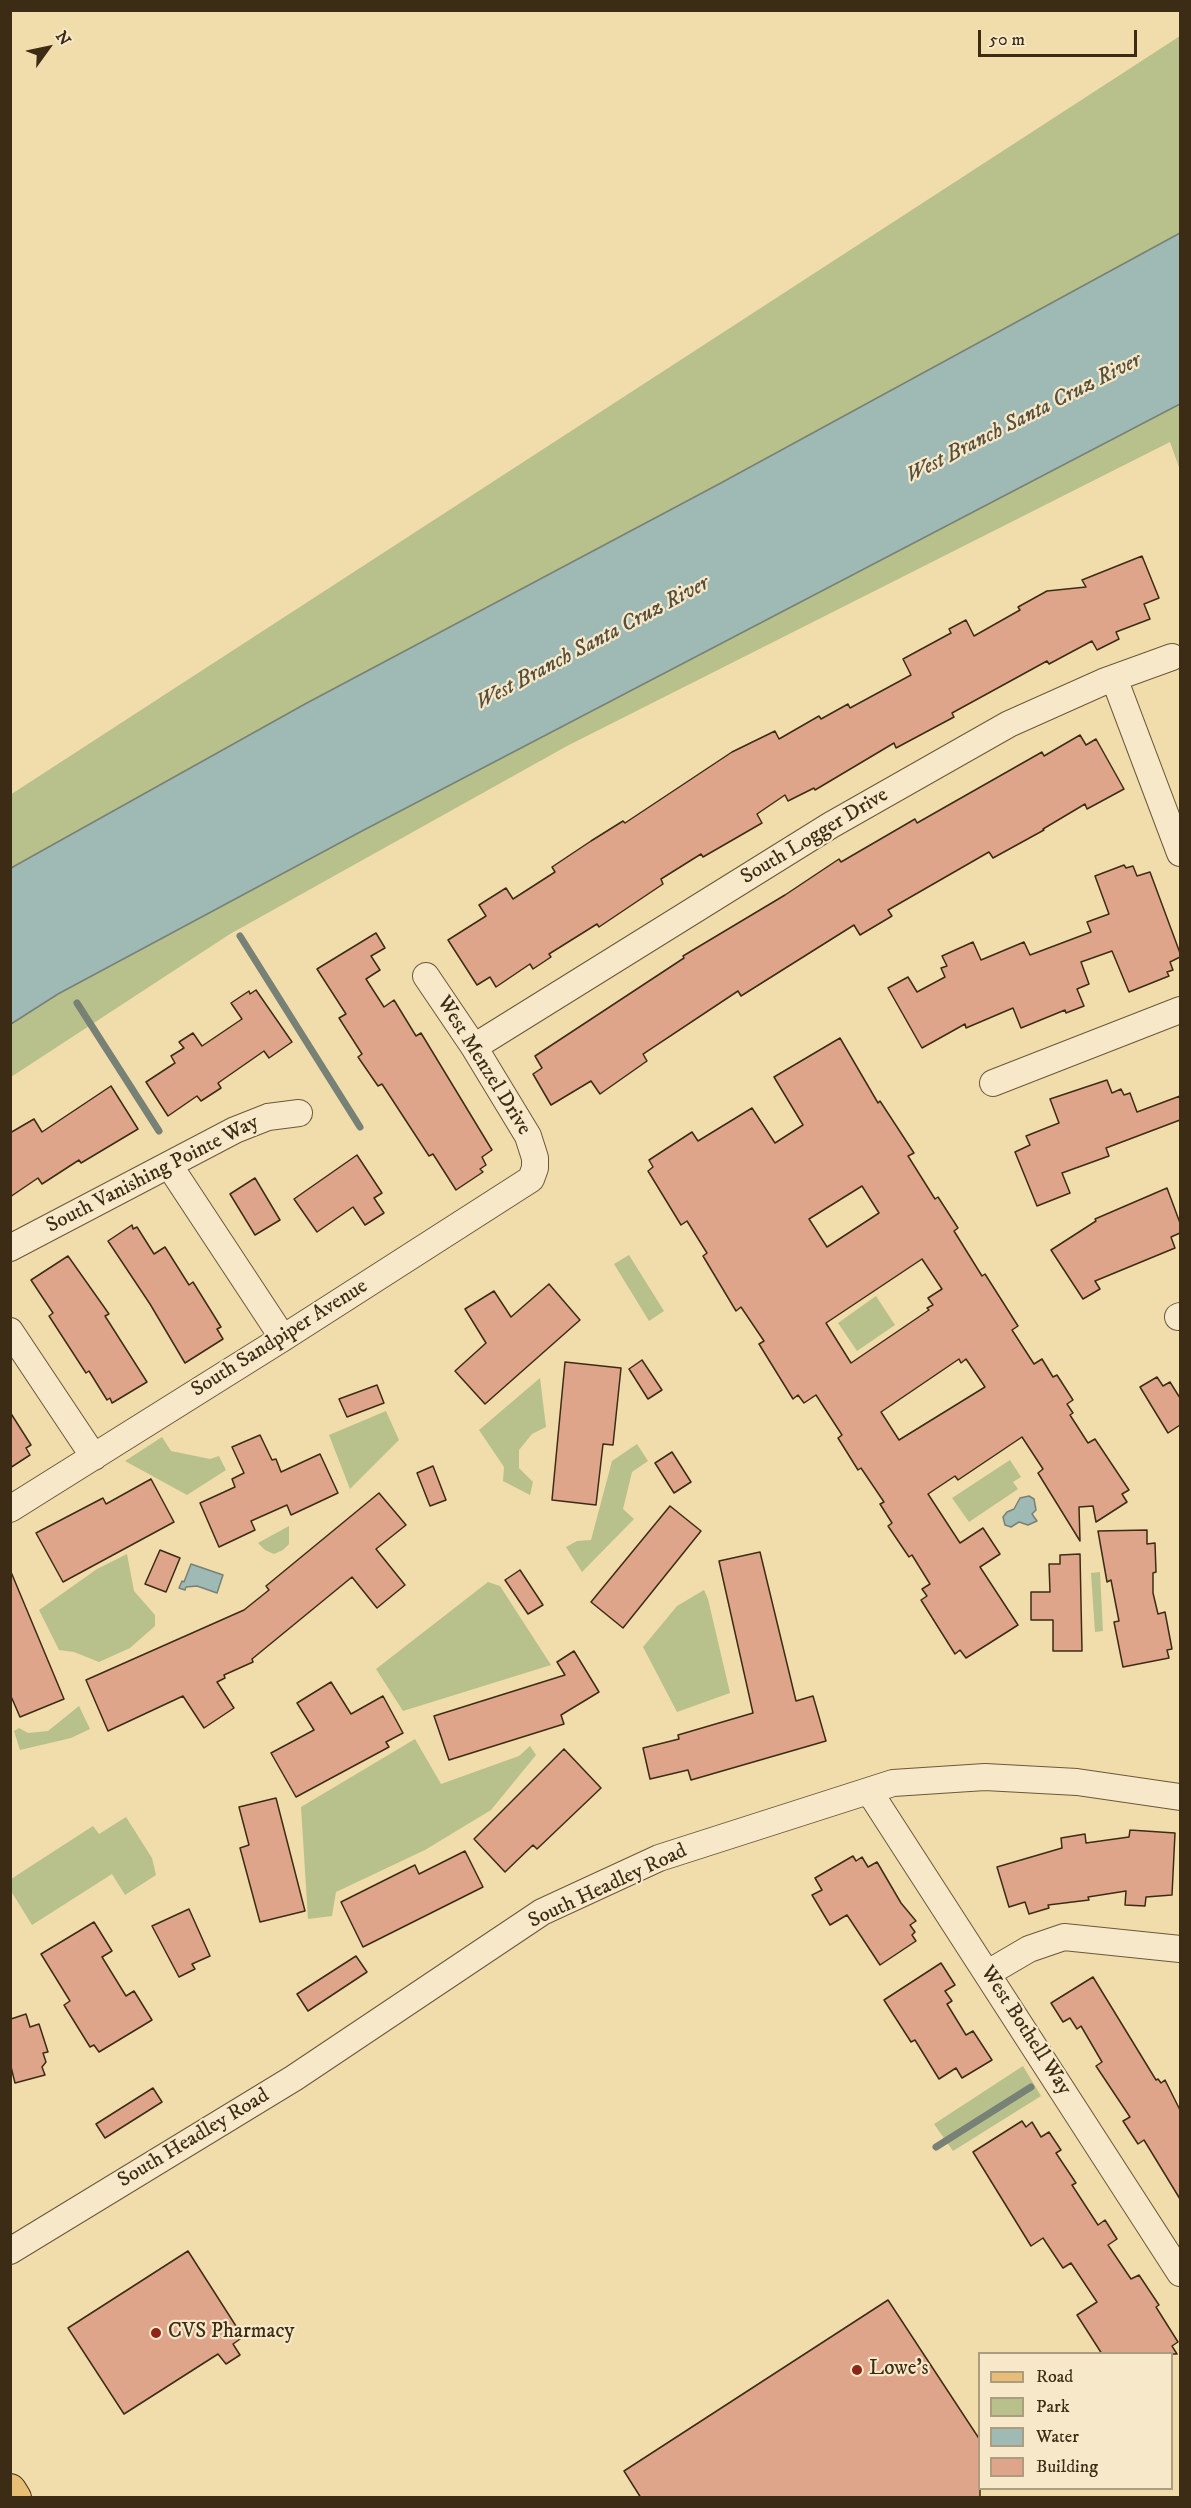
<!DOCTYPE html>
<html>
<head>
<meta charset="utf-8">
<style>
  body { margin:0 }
  #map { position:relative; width:1191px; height:2508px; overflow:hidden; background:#f1dcab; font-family:"IM FELL DW Pica",serif }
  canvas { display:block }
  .frame { position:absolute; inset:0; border:12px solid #3d2c15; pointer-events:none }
  .legend { position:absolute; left:978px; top:2352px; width:195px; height:138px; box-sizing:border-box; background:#f6e8c8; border:2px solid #ac9d80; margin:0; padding:8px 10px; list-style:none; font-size:18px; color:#3d2c15 }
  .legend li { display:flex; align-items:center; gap:12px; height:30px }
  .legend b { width:30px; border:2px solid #ac9d80 }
  .north { position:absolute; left:18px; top:18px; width:60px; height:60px; -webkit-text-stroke:4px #f6e8c8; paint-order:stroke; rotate:57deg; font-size:16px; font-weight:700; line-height:24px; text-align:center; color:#3d2c15 }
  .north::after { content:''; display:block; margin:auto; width:21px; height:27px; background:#3d2c15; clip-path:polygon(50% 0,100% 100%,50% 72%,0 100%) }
  .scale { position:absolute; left:978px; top:30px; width:159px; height:27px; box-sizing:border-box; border:3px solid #3d2c15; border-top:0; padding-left:8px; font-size:18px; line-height:21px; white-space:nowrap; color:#3d2c15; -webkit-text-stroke:4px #f6e8c8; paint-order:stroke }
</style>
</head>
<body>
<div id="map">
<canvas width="1191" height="2508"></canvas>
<div class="frame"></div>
<ul class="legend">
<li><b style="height:8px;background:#e8be76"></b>Road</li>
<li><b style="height:16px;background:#b8c18b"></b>Park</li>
<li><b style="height:16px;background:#9fb9b5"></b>Water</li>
<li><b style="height:16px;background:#dfa58b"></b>Building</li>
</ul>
<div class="north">N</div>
<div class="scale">50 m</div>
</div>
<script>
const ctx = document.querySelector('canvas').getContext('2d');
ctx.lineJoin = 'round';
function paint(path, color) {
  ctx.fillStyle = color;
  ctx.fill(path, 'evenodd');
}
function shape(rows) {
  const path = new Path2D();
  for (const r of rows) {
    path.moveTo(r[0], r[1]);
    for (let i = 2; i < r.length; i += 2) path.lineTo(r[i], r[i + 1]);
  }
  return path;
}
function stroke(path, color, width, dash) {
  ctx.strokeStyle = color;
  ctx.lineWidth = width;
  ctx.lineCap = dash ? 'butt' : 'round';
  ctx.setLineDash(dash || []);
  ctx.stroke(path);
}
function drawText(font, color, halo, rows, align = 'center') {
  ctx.font = font + ' "IM FELL DW Pica",serif';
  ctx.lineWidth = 4.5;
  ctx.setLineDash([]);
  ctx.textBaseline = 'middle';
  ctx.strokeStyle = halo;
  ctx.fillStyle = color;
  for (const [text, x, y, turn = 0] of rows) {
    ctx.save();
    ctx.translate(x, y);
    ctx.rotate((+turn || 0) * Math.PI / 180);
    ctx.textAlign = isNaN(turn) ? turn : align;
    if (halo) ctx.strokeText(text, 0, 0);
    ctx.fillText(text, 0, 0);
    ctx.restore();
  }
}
paint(shape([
  [1180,36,1180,470,1170,442,567,746,230,934,11,1077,10,795],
  [629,1255,664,1311,649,1321,614,1264],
  [876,1296,895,1325,857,1351,838,1323],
  [540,1378,546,1427,532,1434,519,1450,519,1468,533,1482,530,1495,503,1481,504,1467,479,1430],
  [386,1411,399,1440,350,1489,329,1435],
  [162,1437,171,1451,210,1459,219,1456,226,1470,187,1495,125,1461],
  [637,1444,648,1461,632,1472,623,1509,634,1519,582,1572,566,1547,577,1541,591,1540,612,1461],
  [1010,1460,1021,1477,1013,1482,1018,1489,969,1522,952,1498],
  [289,1526,289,1544,283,1550,274,1554,265,1550,258,1543],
  [127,1554,134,1591,155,1615,155,1626,130,1648,99,1662,74,1652,59,1650,39,1610,97,1569],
  [1100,1572,1103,1631,1095,1632,1091,1573],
  [488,1582,500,1586,551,1665,403,1711,376,1669],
  [704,1590,708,1599,730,1693,677,1712,643,1647,677,1606],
  [79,1706,90,1729,71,1738,20,1750,14,1731,19,1728,28,1733,48,1731],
  [415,1739,441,1784,519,1756,530,1746,536,1755,491,1810,425,1850,336,1892,332,1916,308,1919,301,1807],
  [126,1817,152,1858,156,1875,125,1895,112,1874,32,1925,11,1891,11,1879,93,1826,99,1834],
  [1023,2066,1041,2096,953,2151,934,2124]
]), '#b8c18b');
const water = shape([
  [1180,233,1180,404,362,831,58,994,11,1024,11,868,305,704,719,484,1180,233],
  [1029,1496,1034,1499,1036,1510,1032,1514,1037,1521,1028,1525,1019,1522,1011,1527,1005,1525,1003,1517,1007,1512,1014,1509,1020,1498,1029,1496],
  [191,1564,223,1575,217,1593,197,1586,186,1587,185,1590,179,1588,182,1581,184,1582,191,1564]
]);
paint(water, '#9fb9b5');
stroke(water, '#788175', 1.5);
stroke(shape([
  [240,936,360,1127],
  [77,1003,159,1131],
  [936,2147,1031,2087]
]), '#788175', 7);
const building = shape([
  [1142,556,1159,598,1144,604,1150,619,1116,632,1119,639,1097,650,1092,641,1049,664,1047,661,952,713,954,717,896,748,894,743,815,790,814,788,788,801,785,795,757,814,762,823,703,857,701,854,661,879,663,884,599,927,597,924,549,954,551,957,533,969,530,964,496,987,490,977,477,985,448,940,486,916,479,905,506,888,513,899,555,872,552,867,591,841,623,821,625,823,732,752,775,731,779,739,819,716,821,719,848,704,850,708,911,675,903,659,951,633,949,629,966,620,974,636,1020,610,1018,607,1047,591,1086,587,1082,580,1142,556],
  [1080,735,1086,745,1096,739,1124,789,1087,809,1085,804,1043,829,1044,830,993,858,989,852,888,910,892,916,860,935,854,925,741,996,738,991,643,1054,647,1061,600,1094,591,1081,551,1105,533,1074,542,1068,535,1056,684,958,683,956,785,895,839,859,841,862,915,819,917,823,1042,752,1044,756,1080,735],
  [1124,865,1126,868,1133,866,1137,876,1150,872,1180,953,1180,957,1170,962,1173,970,1167,972,1169,976,1129,992,1112,951,1081,962,1089,984,1077,989,1084,1006,1066,1013,1065,1010,1021,1028,1013,1008,966,1028,965,1024,922,1048,888,988,908,977,917,992,945,977,941,968,947,966,942,956,973,942,981,960,1024,942,1030,955,1091,932,1087,922,1109,914,1095,876,1124,865],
  [376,933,385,948,371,956,380,970,366,979,384,1007,394,1000,416,1036,421,1033,492,1150,482,1157,486,1165,480,1169,483,1172,456,1190,433,1154,429,1156,382,1084,378,1086,358,1057,362,1054,339,1018,346,1014,317,969,376,933],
  [256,990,292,1042,269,1058,264,1051,218,1083,221,1088,201,1101,197,1096,168,1116,146,1082,175,1063,171,1056,184,1048,179,1042,193,1033,202,1046,242,1019,231,1003,249,991,250,994,256,990],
  [840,1038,878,1103,880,1101,914,1153,908,1156,935,1199,938,1197,958,1228,954,1231,982,1276,985,1274,1018,1326,1012,1330,1034,1364,1042,1359,1053,1377,1057,1375,1073,1400,1067,1404,1073,1413,1070,1415,1088,1443,1095,1439,1129,1490,1122,1494,1127,1502,1096,1522,1093,1506,1079,1507,1080,1541,1038,1473,1043,1469,1022,1437,958,1480,955,1476,928,1494,960,1543,983,1528,1000,1554,980,1567,1018,1625,966,1658,960,1650,955,1654,921,1600,927,1596,922,1589,930,1584,912,1555,909,1557,888,1526,892,1523,880,1504,884,1502,861,1468,858,1470,838,1438,842,1435,816,1395,804,1403,798,1395,793,1399,759,1344,764,1341,741,1307,736,1311,703,1256,707,1253,687,1221,681,1225,648,1171,653,1167,649,1160,692,1132,698,1141,752,1108,775,1143,803,1125,774,1077,840,1038],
  [862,1186,879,1213,827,1247,809,1219,862,1186],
  [922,1259,942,1289,928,1298,933,1305,927,1308,929,1310,851,1363,826,1323,922,1259],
  [959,1359,961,1363,966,1359,985,1387,899,1440,881,1412,959,1359],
  [1107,1080,1112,1093,1121,1089,1124,1095,1130,1093,1137,1112,1180,1096,1180,1120,1106,1148,1109,1156,1062,1173,1070,1193,1037,1206,1015,1152,1030,1145,1026,1136,1059,1123,1050,1099,1107,1080],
  [111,1086,138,1129,81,1163,79,1160,42,1184,38,1178,10,1197,10,1133,34,1119,42,1132,111,1086],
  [357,1155,382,1193,374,1198,384,1213,365,1225,353,1207,317,1232,294,1199,357,1155],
  [255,1178,280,1220,255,1235,230,1194,255,1178],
  [1167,1188,1180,1223,1180,1233,1171,1237,1175,1248,1095,1281,1100,1289,1083,1299,1051,1250,1096,1221,1095,1219,1167,1188],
  [132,1225,133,1229,137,1227,154,1254,165,1247,189,1285,193,1282,221,1327,217,1329,223,1339,185,1363,150,1304,108,1241,132,1225],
  [68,1256,109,1314,105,1316,147,1382,112,1403,110,1398,107,1400,89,1371,86,1373,49,1316,53,1313,31,1280,68,1256],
  [549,1284,580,1320,485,1404,455,1371,486,1343,465,1309,494,1291,511,1317,549,1284],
  [642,1360,662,1390,648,1399,629,1369,642,1360],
  [565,1362,621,1368,613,1445,603,1444,596,1505,552,1500,565,1362],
  [1157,1377,1163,1386,1170,1382,1180,1398,1180,1425,1168,1433,1140,1387,1157,1377],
  [377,1385,384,1403,347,1417,339,1399,377,1385],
  [10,1412,31,1445,26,1448,30,1455,10,1468,10,1412],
  [260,1435,272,1460,276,1459,281,1472,320,1454,338,1493,291,1515,287,1505,251,1521,255,1530,219,1547,200,1503,235,1487,232,1479,244,1473,232,1447,260,1435],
  [672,1452,691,1482,674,1493,655,1463,672,1452],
  [433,1466,446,1500,430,1506,417,1473,433,1466],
  [151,1479,174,1522,63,1582,36,1533,103,1498,106,1504,151,1479],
  [379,1493,406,1525,376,1549,405,1585,377,1608,352,1577,252,1659,253,1662,224,1675,225,1678,217,1682,234,1708,204,1728,183,1696,108,1731,86,1680,244,1610,269,1590,266,1586,379,1493],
  [670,1506,701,1531,623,1628,591,1602,670,1506],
  [1147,1530,1147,1544,1155,1543,1156,1572,1153,1573,1153,1593,1158,1614,1165,1612,1172,1649,1167,1650,1169,1658,1123,1667,1114,1622,1119,1621,1111,1580,1107,1582,1098,1531,1147,1530],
  [160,1550,180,1558,166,1592,145,1584,160,1550],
  [760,1552,796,1701,813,1696,826,1741,691,1780,688,1770,650,1779,643,1748,679,1739,678,1735,753,1713,719,1561,760,1552],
  [1080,1554,1082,1651,1053,1651,1053,1620,1031,1620,1031,1592,1050,1592,1049,1564,1060,1564,1060,1555,1080,1554],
  [520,1570,543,1605,528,1614,505,1580,520,1570],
  [11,1572,64,1699,20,1717,10,1694,11,1572],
  [574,1651,599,1692,561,1715,564,1724,449,1760,434,1716,565,1675,557,1662,574,1651],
  [331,1682,351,1714,383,1696,403,1733,386,1742,389,1747,296,1797,271,1753,314,1730,297,1703,331,1682],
  [564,1749,601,1788,537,1849,533,1845,505,1872,474,1839,564,1749],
  [276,1798,305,1911,260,1922,240,1848,249,1845,239,1807,276,1798],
  [1130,1830,1175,1833,1172,1895,1146,1897,1145,1906,1125,1905,1126,1891,1088,1897,1089,1900,1048,1905,1049,1908,1029,1914,1025,1902,1009,1907,997,1867,1062,1848,1061,1838,1085,1834,1086,1843,1129,1837,1130,1830],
  [465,1851,483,1887,363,1947,341,1902,415,1865,419,1874,465,1851],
  [853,1856,856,1861,862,1857,868,1867,877,1862,901,1903,916,1921,910,1925,915,1932,912,1935,916,1941,880,1965,847,1915,830,1925,812,1895,822,1890,815,1878,853,1856],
  [189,1909,210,1956,192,1964,195,1969,179,1977,152,1926,189,1909],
  [94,1922,112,1951,102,1957,126,1996,134,1991,152,2020,99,2052,94,2045,90,2047,64,2005,70,2001,41,1954,94,1922],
  [356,1956,367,1972,308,2011,297,1994,356,1956],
  [941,1963,955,1985,945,1991,952,2001,947,2004,966,2035,973,2031,992,2060,962,2078,956,2068,939,2079,915,2040,911,2042,884,2000,941,1963],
  [1093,1977,1156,2080,1158,2079,1161,2083,1165,2080,1180,2110,1180,2199,1144,2140,1138,2144,1123,2121,1130,2117,1096,2066,1102,2062,1081,2026,1077,2029,1070,2018,1063,2022,1051,2003,1093,1977],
  [26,2014,30,2027,39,2024,48,2052,43,2053,46,2062,42,2067,45,2075,15,2083,11,2067,11,2019,26,2014],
  [153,2088,162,2102,105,2138,96,2124,153,2088],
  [1022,2121,1026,2127,1032,2122,1041,2137,1049,2132,1061,2150,1056,2153,1076,2183,1072,2185,1098,2225,1105,2220,1117,2239,1108,2245,1131,2279,1139,2275,1159,2305,1156,2307,1178,2342,1172,2346,1177,2354,1102,2354,1077,2315,1097,2302,1071,2263,1063,2268,1043,2238,1031,2246,973,2152,1022,2121],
  [188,2251,243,2337,233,2344,240,2355,226,2364,218,2354,124,2414,68,2328,188,2251],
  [888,2300,980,2440,980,2498,641,2498,624,2471,888,2300]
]);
paint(building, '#dfa58b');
stroke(building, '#3d2c15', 1.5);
const minor = shape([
  [1114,678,1180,853],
  [474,1047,831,825,1009,724,1103,682,1172,657],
  [993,1083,1180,1010],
  [169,1165,283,1338],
  [10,1248,235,1130,268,1117,299,1113],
  [1178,1317,1180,1316],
  [10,1331,94,1457],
  [10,1509,283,1338,531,1179,535,1168,535,1158,528,1136,474,1047,426,976],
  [869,1791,1180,2273],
  [988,1973,1029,1949,1064,1937,1180,1949],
  [10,2251,294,2078,542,1912,659,1858,893,1783,985,1777,1077,1782,1180,1797]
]);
const major = shape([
  [10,2490,15,2498]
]);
stroke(minor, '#6a583a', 28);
stroke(major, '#3d2c15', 34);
stroke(minor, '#f6e8c8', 26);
stroke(major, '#e8be76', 32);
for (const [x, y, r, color] of [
  [156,2333,6,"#8f2418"],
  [857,2370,6,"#8f2418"]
]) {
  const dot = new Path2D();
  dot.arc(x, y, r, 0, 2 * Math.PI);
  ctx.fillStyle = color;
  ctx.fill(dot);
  stroke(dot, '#f6e8c8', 2);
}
drawText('21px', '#3d2c15', '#f6e8c8', [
  ["South Logger Drive",815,837,-31],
  ["West Menzel Drive",483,1066,58],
  ["South Vanishing Pointe Way",153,1175,-27],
  ["South Sandpiper Avenue",280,1339,-32],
  ["South Headley Road",608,1887,-25],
  ["West Bothell Way",1025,2031,57],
  ["South Headley Road",194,2139,-31]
]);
drawText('21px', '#3d2c15', '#f6e8c8', [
  ["CVS Pharmacy",168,2333],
  ["Lowe’s",869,2370]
], 'left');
drawText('italic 22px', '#564f3d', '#f6e8c8', [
  ["West Branch Santa Cruz River",1024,419,-27],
  ["West Branch Santa Cruz River",593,644,-28]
]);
</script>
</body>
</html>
